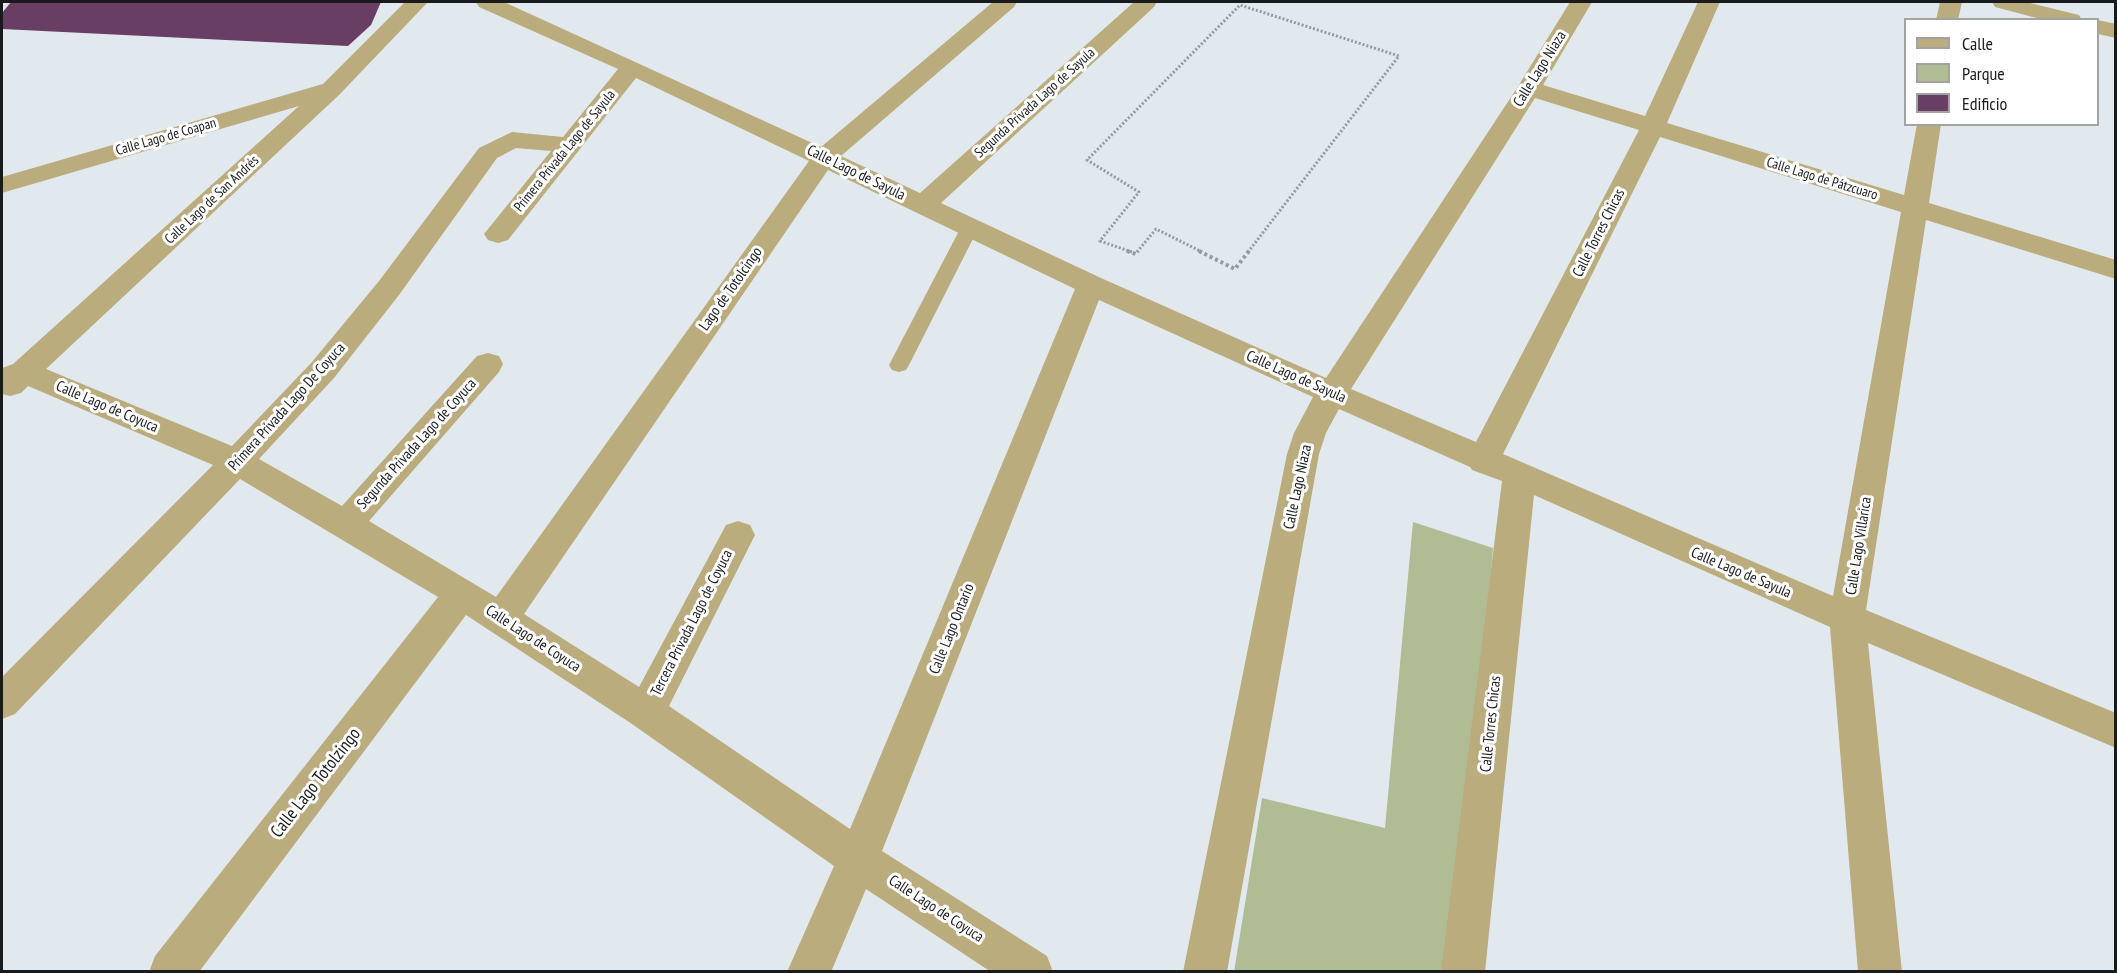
<!DOCTYPE html>
<html>
<head>
<meta charset="utf-8">
<style>
  body { margin:0 }
  #map { position:relative; width:2117px; height:973px; overflow:hidden; background:#e2e9ee; font-family:"PT Sans Narrow",sans-serif }
  canvas { display:block }
  .frame { position:absolute; inset:0; border:3px solid #181a1c; pointer-events:none }
  .legend { position:absolute; left:1904px; top:18px; width:195px; height:108px; box-sizing:border-box; background:#fff; border:2px solid #a3a3a4; margin:0; padding:8px 10px; list-style:none; font-size:18px; color:#181a1c }
  .legend li { display:flex; align-items:center; gap:12px; height:30px }
  .legend b { width:30px; border:2px solid #a3a3a4 }
</style>
</head>
<body>
<div id="map">
<canvas width="2117" height="973"></canvas>
<div class="frame"></div>
<ul class="legend">
<li><b style="height:8px;background:#bbac7e"></b>Calle</li>
<li><b style="height:16px;background:#b0bc94"></b>Parque</li>
<li><b style="height:16px;background:#693e65"></b>Edificio</li>
</ul>
</div>
<script>
const ctx = document.querySelector('canvas').getContext('2d');
ctx.lineJoin = 'round';
function paint(path, color) {
  ctx.fillStyle = color;
  ctx.fill(path, 'evenodd');
}
function shape(rows) {
  const path = new Path2D();
  for (const r of rows) {
    path.moveTo(r[0], r[1]);
    for (let i = 2; i < r.length; i += 2) path.lineTo(r[i], r[i + 1]);
  }
  return path;
}
function stroke(path, color, width, dash) {
  ctx.strokeStyle = color;
  ctx.lineWidth = width;
  ctx.lineCap = dash ? 'butt' : 'round';
  ctx.setLineDash(dash || []);
  ctx.stroke(path);
}
function drawText(font, color, halo, rows, align = 'center') {
  ctx.font = font + ' "PT Sans Narrow",sans-serif';
  ctx.lineWidth = 6;
  ctx.setLineDash([]);
  ctx.textBaseline = 'middle';
  ctx.strokeStyle = halo;
  ctx.fillStyle = color;
  for (const [text, x, y, turn = 0] of rows) {
    ctx.save();
    ctx.translate(x, y);
    ctx.rotate((+turn || 0) * Math.PI / 180);
    ctx.textAlign = isNaN(turn) ? turn : align;
    if (halo) ctx.strokeText(text, 0, 0);
    ctx.fillText(text, 0, 0);
    ctx.restore();
  }
}
paint(shape([
  [1413,522,1493,548,1458,971,1234,972,1262,798,1385,828]
]), '#b0bc94');
paint(shape([
  [11,2,381,2,371,25,348,46,2,29,2,13]
]), '#693e65');
stroke(shape([
  [1132,252,1100,241,1139,192,1087,160,1240,5,1399,56,1248,252],
  [1137,252,1156,229,1202,252]
]), '#959a9e', 3, [2, 2]);
stroke(shape([
  [1127,251,1136,254,1138,251],
  [1199,251,1235,269,1249,251]
]), '#959a9e', 4, [3, 3]);
paint(shape([
  [970,222,976,223,979,227,909,365,906,370,899,372,892,370,889,365,961,227,964,223,970,222]
]), '#bbac7e');
paint(shape([
  [405,2,428,2,339,95,46,369,232,446,312,362,379,281,479,148,512,132,563,137,618,69,479,7,476,2,504,2,821,147,993,2,1017,2,1014,7,841,156,920,193,1134,2,1157,2,1154,7,941,203,1101,278,1326,378,1517,88,1570,2,1592,2,1543,85,1645,116,1698,2,1720,2,1667,123,1904,195,1917,124,1941,124,1929,203,2116,260,2116,279,1926,220,1866,610,2116,713,2116,748,1868,643,1902,972,1858,972,1830,627,1534,495,1485,972,1441,972,1502,481,1472,470,1470,467,1339,409,1326,433,1319,454,1227,972,1183,972,1287,454,1294,433,1313,397,1099,300,882,851,1047,956,1053,972,991,972,866,889,831,972,787,972,834,866,632,724,466,615,199,972,149,972,155,956,438,597,240,479,15,714,2,719,2,677,213,465,28,386,21,393,10,396,2,394,2,368,13,364,299,106,2,193,2,177,323,84,405,2],
  [636,78,809,161,496,597,369,521,499,372,503,364,499,356,488,353,477,356,342,506,259,459,334,378,399,295,497,158,516,148,551,151,484,234,488,240,498,243,508,240,636,78],
  [1535,98,1639,130,1476,442,1351,389,1535,98],
  [1660,137,1901,212,1833,596,1503,454,1660,137],
  [828,170,1075,289,850,829,669,706,755,535,750,525,738,521,726,525,639,687,524,614,828,170],
  [1940,2,1962,2,1958,20,1936,20,1940,2],
  [1992,2,2026,2,2079,15,2082,20,2044,20,1995,7,1992,2],
  [2098,20,2116,24,2116,38,2098,34,2098,20]
]), '#bbac7e');
drawText('14px', '#181a1c', '#fff', [
  ["Segunda Privada Lago de Sayula",1035,103,-42],
  ["Calle Lago de Coapan",166,137,-16],
  ["Primera Privada Lago de Sayula",565,151,-51],
  ["Calle Lago de Pátzcuaro",1822,179,17],
  ["Calle Lago de San Andrés",212,200,-43]
]);
drawText('15px', '#181a1c', '#fff', [
  ["Calle Lago Niaza",1540,69,-58],
  ["Calle Lago de Sayula",856,173,26],
  ["Calle Torres Chicas",1599,233,-63],
  ["Lago de Totolcingo",731,289,-55],
  ["Calle Lago de Sayula",1296,377,24],
  ["Calle Lago de Coyuca",107,407,23],
  ["Primera Privada Lago De Coyuca",287,407,-48],
  ["Segunda Privada Lago de Coyuca",417,444,-48],
  ["Calle Lago Niaza",1298,487,-78],
  ["Calle Lago Villarica",1859,546,-81],
  ["Calle Lago de Sayula",1741,573,23],
  ["Tercera Privada Lago de Coyuca",692,623,-63],
  ["Calle Lago Ontario",952,629,-68],
  ["Calle Lago de Coyuca",533,639,33],
  ["Calle Torres Chicas",1491,724,-84],
  ["Calle Lago de Coyuca",936,909,33]
]);
drawText('18px', '#181a1c', '#fff', [
  ["Calle Lago Totolzingo",316,783,-52]
]);
</script>
</body>
</html>
